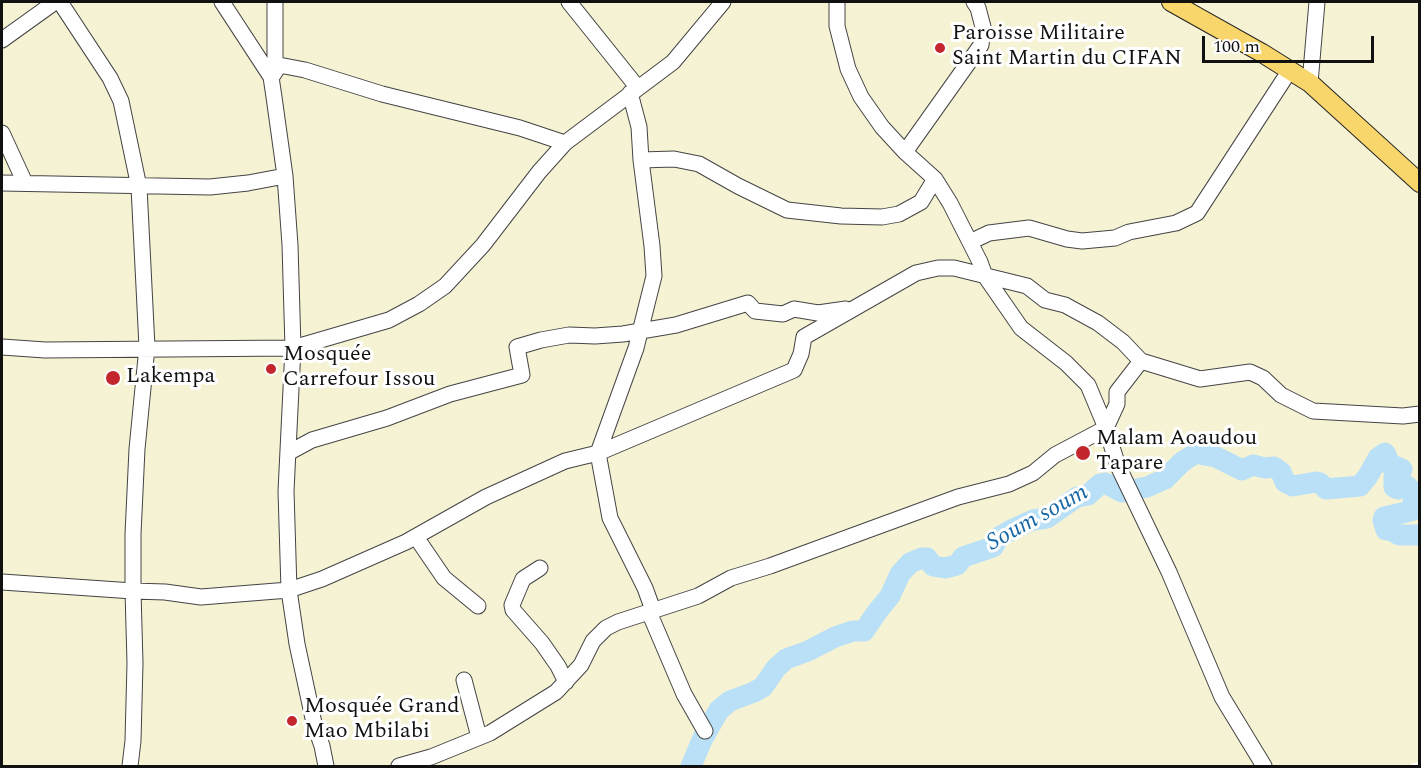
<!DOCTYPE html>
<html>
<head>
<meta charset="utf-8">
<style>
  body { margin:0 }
  #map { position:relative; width:1421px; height:768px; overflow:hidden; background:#fffdf5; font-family:Spectral,serif }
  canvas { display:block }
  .frame { position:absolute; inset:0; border:3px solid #111; pointer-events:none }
  .scale { position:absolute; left:1202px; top:36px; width:172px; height:27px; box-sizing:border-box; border:3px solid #111; border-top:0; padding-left:8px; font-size:18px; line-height:21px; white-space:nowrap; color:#111; -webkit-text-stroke:4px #fff; paint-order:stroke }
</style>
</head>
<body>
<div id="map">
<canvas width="1421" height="768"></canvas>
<div class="frame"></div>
<div class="scale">100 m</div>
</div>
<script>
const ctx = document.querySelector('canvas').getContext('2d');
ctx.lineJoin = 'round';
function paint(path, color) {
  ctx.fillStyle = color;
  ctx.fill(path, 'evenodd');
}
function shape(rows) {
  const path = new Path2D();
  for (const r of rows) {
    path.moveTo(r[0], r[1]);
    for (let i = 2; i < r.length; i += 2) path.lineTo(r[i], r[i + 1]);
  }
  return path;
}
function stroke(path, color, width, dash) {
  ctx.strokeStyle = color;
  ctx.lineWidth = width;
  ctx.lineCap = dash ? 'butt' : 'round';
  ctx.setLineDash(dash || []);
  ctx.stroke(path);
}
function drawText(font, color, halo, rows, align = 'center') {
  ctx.font = font + ' Spectral,serif';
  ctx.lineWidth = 6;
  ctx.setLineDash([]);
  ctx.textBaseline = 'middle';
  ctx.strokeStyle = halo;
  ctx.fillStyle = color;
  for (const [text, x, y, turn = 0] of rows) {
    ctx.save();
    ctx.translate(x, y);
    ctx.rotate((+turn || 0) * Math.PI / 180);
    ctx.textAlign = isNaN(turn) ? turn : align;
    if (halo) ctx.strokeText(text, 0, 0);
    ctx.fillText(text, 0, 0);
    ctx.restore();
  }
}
paint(shape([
  [2,2,1419,2,1419,761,1408,766,2,766]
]), '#f6f3d4');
stroke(shape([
  [691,766,702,740,719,710,730,701,754,692,763,687,776,668,786,659,808,651,835,637,853,631,864,631,877,612,890,596,900,574,910,563,922,558,927,558,933,566,945,568,957,565,963,557,993,547,999,537,1011,530,1033,520,1047,518,1077,497,1088,495,1100,484,1105,483,1122,492,1147,487,1165,479,1182,462,1199,451,1204,455,1216,457,1242,470,1253,465,1265,468,1274,467,1281,472,1285,482,1293,486,1316,482,1320,483,1326,489,1360,486,1368,476,1378,458,1385,453,1387,457,1387,463,1402,469,1400,474,1394,477,1394,487,1398,489,1407,486,1412,491,1414,498,1411,511,1384,517,1383,520,1386,530,1392,531,1399,535,1420,535]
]), '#b9e0f7', 21);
const minor = shape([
  [222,2,271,77,274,97,285,176,290,245,293,348,286,491,289,590,297,644,314,723,322,746,326,766],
  [569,2,638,88],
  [837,2,837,26,848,69,861,97,882,127,905,152,935,179,950,203,980,262,985,276,1021,328,1066,363,1088,385,1106,428,1118,466,1169,572,1222,697,1264,766],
  [2,40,55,2],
  [275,72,279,65,305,70,382,94,520,128,565,143],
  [273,75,275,72,275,2],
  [1310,83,1317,2],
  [630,93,639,127,641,160,652,246,654,276,636,348,598,453,610,518,645,588,653,610],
  [2,133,25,183],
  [905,152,981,45,983,27,978,8,974,2],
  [641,160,674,159,699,164,738,186,787,210,841,216,882,217,899,214,921,202,935,179],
  [2,183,210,187,248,183,285,176],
  [970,242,989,233,1029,228,1067,239,1082,241,1115,238,1129,232,1176,223,1197,213,1290,70],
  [2,347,45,350,293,348,389,320,419,304,445,286,483,245,539,172,565,143,673,62,723,2],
  [288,453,312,440,387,418,450,394,522,375,517,347,541,340,569,335,595,336,623,334,676,325,748,303,755,311,783,314,794,309,818,313,846,309],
  [416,537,444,578,478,606],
  [540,568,523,579,512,605,513,610,542,643,558,666,566,682],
  [2,582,133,591,133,534,137,449,147,347,139,187,121,101,110,78,60,2],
  [649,612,684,694,705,731],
  [464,680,479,737],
  [130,766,133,741,135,663,133,591,165,592,201,597,289,590,322,579,406,542,486,497,565,461,598,453,794,370,801,354,804,337,916,273,938,268,954,268,1027,286,1045,300,1065,305,1098,323,1123,342,1141,361],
  [399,766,431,757,490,733,556,692,581,665,593,641,606,628,618,622,698,596,731,578,770,566,958,497,1009,484,1033,473,1055,455,1106,428,1117,404,1117,392,1141,361,1200,379,1250,372,1263,378,1281,395,1313,411,1403,416,1420,414]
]);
const major = shape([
  [1171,2,1262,53,1310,83,1420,183]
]);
stroke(minor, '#444', 17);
stroke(major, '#222', 20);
stroke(minor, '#fff', 15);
stroke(major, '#f9d66b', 18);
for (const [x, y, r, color] of [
  [940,48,6,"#c4262e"],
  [271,369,6,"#c4262e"],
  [113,378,8,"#c4262e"],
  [1083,453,8,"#c4262e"],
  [292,721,6,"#c4262e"]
]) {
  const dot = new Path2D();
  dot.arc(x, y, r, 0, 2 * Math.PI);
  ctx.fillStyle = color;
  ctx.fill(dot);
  stroke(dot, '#fff', 2);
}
drawText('22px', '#111', '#fff', [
  ["Paroisse Militaire",952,35],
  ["Saint Martin du CIFAN",952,60],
  ["Mosquée",283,356],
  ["Carrefour Issou",283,381],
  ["Lakempa",126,378],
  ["Malam Aoaudou",1096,440],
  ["Tapare",1096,465],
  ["Mosquée Grand",304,708],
  ["Mao Mbilabi",304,733]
], 'left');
drawText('italic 24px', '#1768a6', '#fff', [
  ["Soum soum",1038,519,-29]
]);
</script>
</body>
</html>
